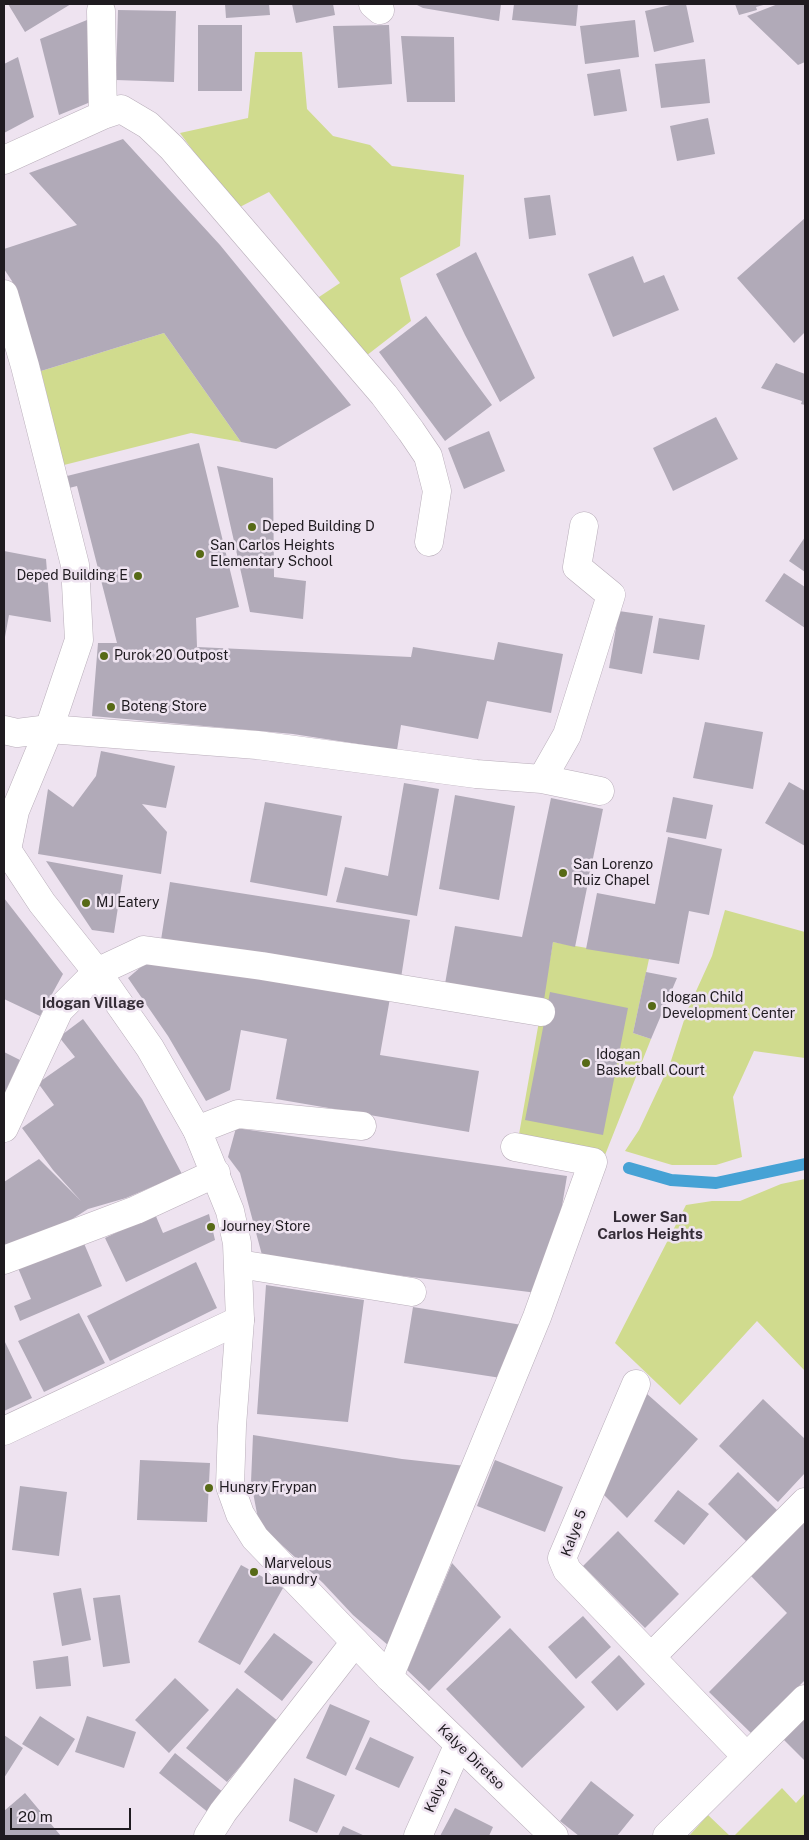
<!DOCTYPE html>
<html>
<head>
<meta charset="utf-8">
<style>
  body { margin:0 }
  #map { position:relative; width:809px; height:1840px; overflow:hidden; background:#eee3f0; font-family:"Public Sans",sans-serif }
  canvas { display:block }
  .frame { position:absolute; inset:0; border:5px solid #1f1b20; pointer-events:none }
  .scale { position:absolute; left:10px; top:1808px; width:121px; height:22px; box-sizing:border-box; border:2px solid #1f1b20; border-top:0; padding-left:6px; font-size:15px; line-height:18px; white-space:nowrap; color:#1f1b20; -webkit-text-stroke:4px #eee3f0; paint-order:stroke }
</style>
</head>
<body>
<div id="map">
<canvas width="809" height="1840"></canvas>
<div class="frame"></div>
<div class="scale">20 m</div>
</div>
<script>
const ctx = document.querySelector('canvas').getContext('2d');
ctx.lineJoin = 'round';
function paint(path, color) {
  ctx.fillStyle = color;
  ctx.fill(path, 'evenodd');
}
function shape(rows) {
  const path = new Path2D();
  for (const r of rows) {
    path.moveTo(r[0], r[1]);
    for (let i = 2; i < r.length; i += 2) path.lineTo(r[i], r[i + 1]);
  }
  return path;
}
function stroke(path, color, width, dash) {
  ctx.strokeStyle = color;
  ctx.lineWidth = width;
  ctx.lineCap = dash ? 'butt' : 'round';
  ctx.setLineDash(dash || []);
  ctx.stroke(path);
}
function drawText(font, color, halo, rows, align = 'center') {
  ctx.font = font + ' "Public Sans",sans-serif';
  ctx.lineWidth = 5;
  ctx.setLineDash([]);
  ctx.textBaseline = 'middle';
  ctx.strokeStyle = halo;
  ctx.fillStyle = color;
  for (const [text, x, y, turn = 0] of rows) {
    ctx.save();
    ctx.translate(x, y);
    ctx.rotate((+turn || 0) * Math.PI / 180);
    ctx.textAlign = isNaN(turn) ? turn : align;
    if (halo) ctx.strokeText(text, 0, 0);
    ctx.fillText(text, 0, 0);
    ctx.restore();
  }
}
paint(shape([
  [255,52,302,52,307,109,333,136,370,145,392,166,464,175,460,246,400,278,411,321,362,359,313,301,340,283,269,192,236,209,180,133,248,118],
  [164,333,241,442,191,433,64,465,41,371],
  [725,910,805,932,805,1058,754,1051,733,1097,742,1157,716,1165,672,1165,625,1151,639,1130,670,1064,687,1011,712,956],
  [553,942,649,959,633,1033,651,1039,605,1155,518,1140],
  [805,1179,805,1371,757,1321,680,1405,615,1343,686,1205,712,1201,740,1201,781,1184],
  [782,1788,796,1803,805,1793,805,1836,734,1836],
  [708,1815,730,1836,689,1836]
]), '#d0db8e');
stroke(shape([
  [629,1168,671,1180,716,1183,805,1164]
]), '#46a2d5', 12);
paint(shape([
  [8,4,71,4,25,32],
  [225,4,269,4,270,15,226,18],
  [292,4,333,4,335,15,296,23],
  [415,4,501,4,499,21,423,8],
  [514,4,578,4,576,26,512,20],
  [674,4,686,4,694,42,654,52,645,11],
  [735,4,767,4,756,7,757,10,739,15],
  [778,4,805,4,805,62,798,65,747,16],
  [118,10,176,11,174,82,116,80],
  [87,20,93,101,59,115,40,39],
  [635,20,639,57,585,64,580,26],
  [198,25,242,25,242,91,198,91],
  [389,25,392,84,338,88,333,26],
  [401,36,454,37,455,102,407,102],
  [18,57,34,117,4,133,4,64],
  [705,59,710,103,661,108,655,64],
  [620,69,627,111,594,116,587,74],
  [708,118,715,154,677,161,670,126],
  [123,139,220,245,351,405,276,449,241,442,164,333,41,371,12,281,4,269,4,249,77,225,29,173],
  [550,195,556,235,529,239,524,198],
  [805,218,805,332,794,343,737,278],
  [476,252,535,378,500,402,465,335,436,274],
  [633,256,644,283,664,275,679,310,613,337,588,274],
  [426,316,492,405,445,441,379,352],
  [776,363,805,374,805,405,801,404,802,401,761,388],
  [716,417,738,459,673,491,653,448],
  [489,431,505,471,464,489,448,448],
  [199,443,239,607,196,618,197,647,411,657,413,647,494,660,498,642,563,654,551,713,487,701,478,739,401,725,397,750,293,734,92,716,98,643,117,643,77,486,65,489,63,477],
  [217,466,273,478,274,577,306,581,303,619,250,612],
  [805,537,805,572,789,561],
  [4,551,46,559,51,622,9,615,5,637],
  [784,573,805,587,805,628,765,601],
  [619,611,653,616,642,674,609,668],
  [659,618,705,625,699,660,653,653],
  [705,722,763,732,753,789,693,778],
  [101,751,175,766,166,808,142,804,167,832,161,874,38,854,48,789,73,807,96,776],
  [789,782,805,791,805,846,765,823],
  [404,783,439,789,417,916,336,902,345,867,388,876],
  [455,795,515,806,499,900,439,889],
  [673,797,713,805,706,839,666,832],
  [551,798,603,809,575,947,553,942,544,1000,445,984,455,926,522,937],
  [265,802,342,816,327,896,250,882],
  [668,837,722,849,709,915,689,911,679,964,586,949,597,893,655,904],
  [46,861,123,875,114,933,92,930],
  [170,882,410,920,401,978,161,940],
  [4,898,63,974,40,1016,4,999],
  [149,960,390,998,380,1055,479,1071,469,1132,276,1099,287,1039,241,1030,230,1090,206,1101,168,1036,128,978],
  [646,972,677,978,651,1039,633,1033],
  [550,992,628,1008,603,1135,525,1120],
  [83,1019,142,1099,182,1174,126,1198,88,1209,55,1230,4,1246,4,1182,39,1159,81,1201,53,1170,22,1128,54,1105,38,1083,75,1057,59,1037],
  [4,1052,20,1060,4,1095],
  [236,1128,567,1176,558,1230,537,1293,388,1274,336,1265,262,1255,240,1173,228,1157],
  [155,1214,163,1233,209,1214,215,1240,126,1282,105,1238],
  [83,1241,102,1286,20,1321,14,1306,31,1299,18,1268],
  [196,1262,217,1308,110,1361,87,1316],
  [266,1285,364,1300,348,1422,257,1414],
  [413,1307,522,1325,501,1378,404,1363],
  [79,1313,105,1363,44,1392,18,1341],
  [4,1340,32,1398,4,1411],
  [646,1393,698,1439,627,1518,599,1490],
  [763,1399,805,1439,805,1473,778,1502,719,1446],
  [253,1435,402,1459,466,1466,389,1646,353,1615,323,1583,259,1524,251,1482],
  [140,1460,210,1463,207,1522,137,1520],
  [495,1460,563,1487,545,1532,477,1506],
  [738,1472,778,1511,747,1542,708,1504],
  [20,1486,67,1492,59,1556,12,1550],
  [678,1490,709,1514,684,1545,654,1521],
  [805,1519,805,1680,752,1734,709,1692,787,1613,750,1575],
  [618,1531,679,1594,645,1628,583,1566],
  [452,1563,501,1617,429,1691,407,1670],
  [241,1565,283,1588,240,1665,198,1642],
  [81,1588,91,1640,62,1646,53,1593],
  [120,1595,130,1663,103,1667,93,1598],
  [583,1616,611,1647,576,1679,548,1647],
  [510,1628,585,1707,522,1768,446,1689],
  [274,1633,313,1662,282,1701,244,1672],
  [619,1655,645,1684,617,1711,591,1682],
  [68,1656,71,1686,36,1689,33,1661],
  [175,1678,209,1710,169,1753,135,1720],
  [237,1688,278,1721,227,1782,186,1748],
  [330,1704,370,1721,346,1776,306,1758],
  [805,1715,805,1761,782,1738],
  [40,1716,75,1739,58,1766,22,1744],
  [87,1716,136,1732,124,1768,75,1752],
  [4,1735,23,1748,4,1778],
  [370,1737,414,1757,399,1788,355,1769],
  [175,1753,224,1793,209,1813,159,1773],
  [294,1778,335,1795,317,1833,289,1821],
  [591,1781,634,1815,617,1836,579,1836,560,1821],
  [25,1793,61,1836,4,1836,4,1811],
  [455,1808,493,1827,489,1836,440,1836],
  [343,1826,365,1836,338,1836]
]), '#b1aab8');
const minor = shape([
  [373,4,380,10],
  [101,11,103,115],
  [4,160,103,115,121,109,148,125,172,148,384,395,411,431,428,456,437,491,429,542],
  [4,730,17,733,49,729,257,745,476,774,542,779,600,791],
  [542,779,567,735,611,595,577,567,584,526],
  [4,1128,59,1010,97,972,144,950,262,966,541,1012],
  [197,1130,238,1114,362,1126],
  [4,1260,136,1210,216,1173],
  [239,1264,412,1292],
  [636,1384,562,1558,567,1570,746,1756],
  [4,1431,240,1320],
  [651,1657,805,1502],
  [389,1677,537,1317,593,1162,515,1147],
  [208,1836,223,1812,355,1642],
  [418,1836,458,1746],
  [667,1836,805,1699]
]);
const tertiary = shape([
  [4,294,25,366,75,565,79,640,49,729,15,811,7,850,42,903,97,972,150,1048,197,1130,230,1211,237,1243,240,1320,232,1426,230,1486,240,1514,255,1538,389,1677,554,1836]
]);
stroke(minor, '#b9aeba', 29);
stroke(tertiary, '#b9aeba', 29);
stroke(minor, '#fff', 28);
stroke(tertiary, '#fff', 28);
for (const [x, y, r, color] of [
  [252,527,5,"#576a16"],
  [200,554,5,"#576a16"],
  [138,576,5,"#576a16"],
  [104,656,5,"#576a16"],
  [111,707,5,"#576a16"],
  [563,873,5,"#576a16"],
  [86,903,5,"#576a16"],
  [652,1006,5,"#576a16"],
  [586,1063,5,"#576a16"],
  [211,1227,5,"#576a16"],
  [209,1488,5,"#576a16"],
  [254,1572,5,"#576a16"]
]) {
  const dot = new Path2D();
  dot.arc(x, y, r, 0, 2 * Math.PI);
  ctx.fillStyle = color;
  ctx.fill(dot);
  stroke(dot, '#eee3f0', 2);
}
drawText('14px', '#1f1b20', '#eee3f0', [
  ["Deped Building D",262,527],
  ["San Carlos Heights",210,546],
  ["Elementary School",210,562],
  ["Deped Building E",128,576,"right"],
  ["Purok 20 Outpost",114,656],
  ["Boteng Store",121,707],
  ["San Lorenzo",573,865],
  ["Ruiz Chapel",573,881],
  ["MJ Eatery",96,903],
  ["Idogan Child",662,998],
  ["Development Center",662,1014],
  ["Idogan",596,1055],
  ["Basketball Court",596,1071],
  ["Journey Store",221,1227],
  ["Hungry Frypan",219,1488],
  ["Marvelous",264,1564],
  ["Laundry",264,1580]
], 'left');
drawText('14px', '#1f1b20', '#eee3f0', [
  ["Kalye 5",574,1533,-70],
  ["Kalye Diretso",471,1757,44],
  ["Kalye 1",438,1791,-66]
]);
drawText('bold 15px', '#352d37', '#eee3f0', [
  ["Idogan Village",93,1003],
  ["Lower San",650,1217],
  ["Carlos Heights",650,1234]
]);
</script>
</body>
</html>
